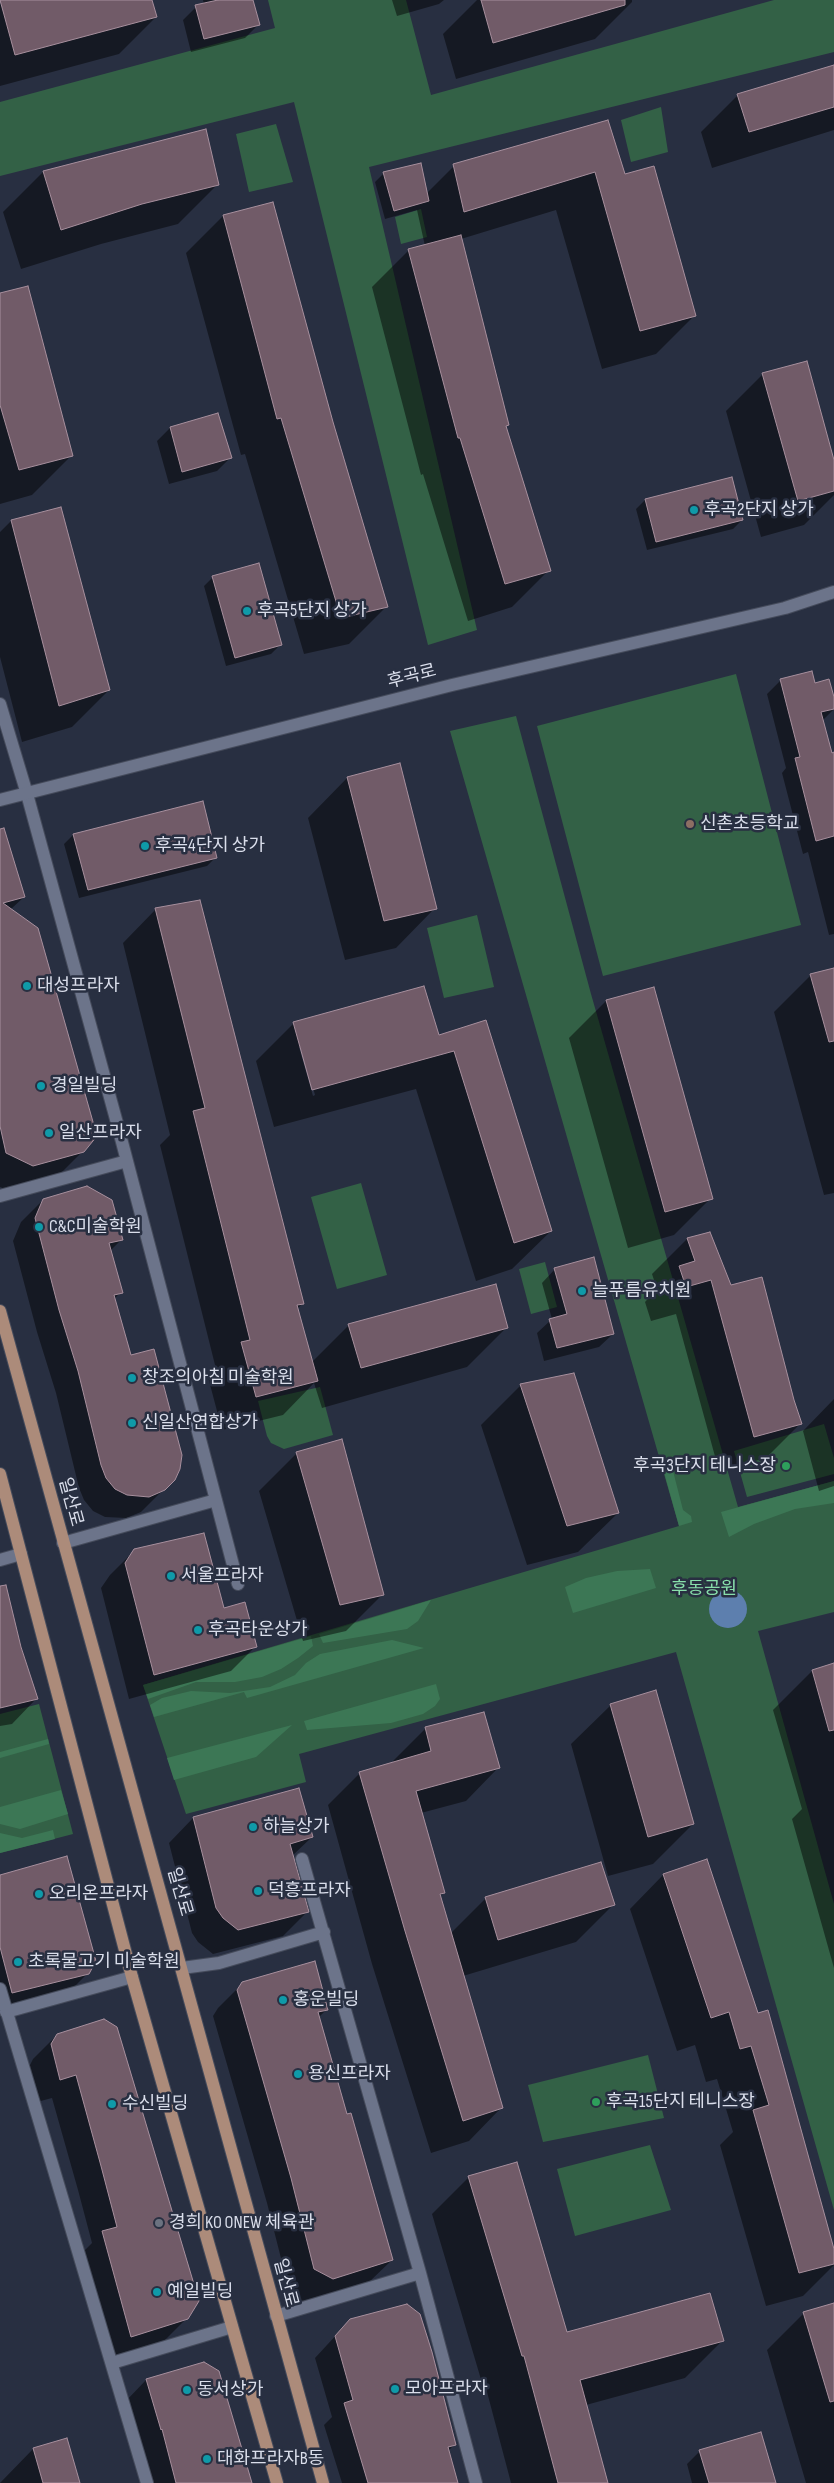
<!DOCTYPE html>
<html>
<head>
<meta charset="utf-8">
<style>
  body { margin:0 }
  canvas { display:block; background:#282f41 }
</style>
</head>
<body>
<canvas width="834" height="2483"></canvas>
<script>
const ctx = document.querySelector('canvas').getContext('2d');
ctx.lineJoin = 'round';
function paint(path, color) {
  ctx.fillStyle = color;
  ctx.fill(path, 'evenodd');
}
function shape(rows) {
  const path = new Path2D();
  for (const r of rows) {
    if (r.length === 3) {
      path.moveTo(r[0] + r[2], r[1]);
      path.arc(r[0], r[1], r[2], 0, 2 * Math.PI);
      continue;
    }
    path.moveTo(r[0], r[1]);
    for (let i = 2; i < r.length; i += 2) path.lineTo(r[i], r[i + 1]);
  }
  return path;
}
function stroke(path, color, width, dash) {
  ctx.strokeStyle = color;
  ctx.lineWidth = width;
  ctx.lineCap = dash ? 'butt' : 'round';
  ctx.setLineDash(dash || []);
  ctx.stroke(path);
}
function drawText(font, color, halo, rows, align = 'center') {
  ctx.font = font + ' "Sofia Sans Condensed","Noto Sans KR",sans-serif';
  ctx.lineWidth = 5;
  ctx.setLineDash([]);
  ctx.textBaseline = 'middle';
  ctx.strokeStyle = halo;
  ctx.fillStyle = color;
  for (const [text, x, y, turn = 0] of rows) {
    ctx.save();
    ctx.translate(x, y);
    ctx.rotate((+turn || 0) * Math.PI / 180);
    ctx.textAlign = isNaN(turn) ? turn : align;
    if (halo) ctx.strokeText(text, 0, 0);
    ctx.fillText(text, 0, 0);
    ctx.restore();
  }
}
paint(shape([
  [268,0,406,0,431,95,774,0,834,0,834,52,369,167,477,630,428,645,294,102,0,176,0,102,275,28],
  [661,107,668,152,631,162,621,120],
  [276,124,293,182,249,192,236,134],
  [421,209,427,237,401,244,395,217],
  [736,674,801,925,603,976,537,726],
  [516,716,591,994,738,1507,834,1481,834,1612,758,1631,834,1904,834,2210,676,1652,299,1754,306,1782,186,1814,143,1685,679,1526,450,731],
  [477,915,494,987,444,998,427,928],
  [361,1183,387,1275,337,1289,311,1197],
  [545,1262,557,1307,531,1314,519,1269],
  [320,1387,333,1435,284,1449,271,1443,267,1436,258,1401],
  [824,1424,834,1458,834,1474,747,1497,734,1451],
  [39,1704,73,1834,0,1853,0,1714],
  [648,2055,664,2118,543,2142,528,2085],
  [650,2145,671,2210,575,2236,557,2169]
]), '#336146');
paint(shape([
  [680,1459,675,1464,673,1471,683,1510,691,1516,692,1522,679,1526,662,1465],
  [834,1481,834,1503,795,1509,754,1524,729,1537,721,1512],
  [650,1569,656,1588,573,1613,565,1587,586,1578,617,1571],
  [431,1600,418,1621,407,1629,323,1643,319,1634],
  [311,1636,313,1646,298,1658,281,1669,262,1677,235,1682,196,1682,148,1699,143,1685],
  [392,1640,424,1648,247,1698,244,1692,154,1717,150,1705,162,1698,191,1691,230,1693,270,1687,295,1675,306,1663,320,1654],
  [436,1684,440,1699,435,1706,423,1714,391,1723,307,1730,304,1721],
  [292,1725,256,1757,174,1780,167,1758],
  [48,1739,49,1744,0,1758,0,1752],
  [61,1790,68,1814,20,1829,0,1824,0,1807],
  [53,1830,55,1839,0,1853,0,1833,22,1838]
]), '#3c7755');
paint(shape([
  [728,1609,19]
]), '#5d7fae');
paint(shape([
  [12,0,151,0,156,17,119,54,0,86,0,4],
  [203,0,252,0,258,25,245,38,191,52,183,20,196,7,204,5],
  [392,0,444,0,439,4,397,16],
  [477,0,632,0,632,2,595,39,456,79,443,34],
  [834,65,834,130,712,168,701,132,738,95],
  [607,122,624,176,695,315,656,354,602,369,556,210,461,239,508,425,505,427,549,570,512,607,468,621,423,474,421,475,372,287,409,250,425,246,417,210,385,219,375,182,384,173,426,194,454,166],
  [205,131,217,185,178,224,101,244,21,269,3,212,43,172],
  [273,203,332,423,386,607,349,644,304,654,245,454,241,455,186,253,223,216],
  [0,294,72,455,32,495,0,504],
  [763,374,834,465,834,495,804,525,761,537,726,411],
  [170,428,230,458,217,471,169,484,157,441],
  [731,479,742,520,733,529,647,550,636,509,645,500],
  [60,508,109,690,72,727,22,742,0,657,0,532,11,521],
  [213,577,280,645,271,654,226,666,204,586],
  [781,680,815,684,834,702,834,709,822,721,831,754,834,753,834,934,829,935,808,852,803,854,782,773,786,768,767,694],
  [347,778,435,908,396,948,345,960,308,818],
  [202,803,216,857,207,866,79,898,64,844,73,835],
  [0,861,24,897,10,910,83,1151,58,1176,8,1190,0,1187],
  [156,909,303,1303,297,1309,311,1363,349,1325,507,1327,467,1367,322,1408,314,1383,283,1415,222,1430,208,1377,216,1369,160,1145,170,1135,123,943],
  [834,969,834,1193,824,1195,774,1012,811,975],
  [606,1001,711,1198,674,1235,628,1248,569,1038],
  [486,1022,551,1231,512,1269,476,1281,416,1089,274,1127,256,1061,294,1023,438,1036],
  [299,1047,302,1047,315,1095,313,1096],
  [43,1200,122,1239,110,1251,121,1292,114,1299,130,1357,174,1479,141,1512,126,1518,105,1517,93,1511,84,1500,79,1488,56,1393,37,1332,13,1241,21,1222],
  [709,1234,730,1286,793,1401,801,1423,766,1458,719,1471,676,1314,651,1321,645,1302,657,1289,652,1274,687,1239],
  [555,1269,613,1334,599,1347,544,1361,537,1333,552,1319,542,1283],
  [521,1385,618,1513,578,1552,527,1565,481,1425],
  [834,1399,834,1486,819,1491,803,1431],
  [296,1454,383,1594,346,1631,303,1641,259,1491],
  [135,1550,223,1609,256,1646,231,1671,129,1699,101,1588,110,1575],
  [0,1591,7,1595,36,1699,12,1724,0,1726],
  [834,1665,834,1968,792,1819,802,1809,773,1710,812,1671],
  [611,1705,693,1824,653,1864,608,1876,571,1744],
  [426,1728,498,1768,466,1801,421,1813,444,1892,439,1897,450,1934,486,1898,613,1905,576,1942,463,1976,501,2108,469,2141,431,2153,372,1964,328,1805,360,1773,394,1763,393,1761],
  [193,1818,312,1837,292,1856,307,1912,283,1936,213,1954,198,1942,192,1933,169,1843],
  [663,1875,757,2014,767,2011,834,2254,834,2265,803,2296,766,2306,720,2145,733,2132,717,2079,706,2082,695,2045,677,2051,630,1909],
  [0,1876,88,1973,63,1998,0,2014],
  [243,1983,327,2009,318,2018,346,2115,392,2260,367,2284,307,2303,290,2294,267,2203,213,2016,218,2008],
  [104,2021,187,2318,163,2342,107,2359,79,2256,92,2243,78,2190,52,2098,37,2102,28,2069,33,2059,57,2035],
  [469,2177,566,2333,722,2341,685,2378,586,2405,606,2483,511,2483,487,2392,485,2393,432,2214],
  [834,2305,834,2483,806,2483,767,2350,804,2313],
  [350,2320,454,2445,448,2451,456,2483,342,2483,324,2425,332,2417,315,2358],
  [204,2363,250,2483,148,2483,123,2404,146,2380],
  [33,2449,79,2483,0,2483],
  [700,2451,774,2483,692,2483,687,2464]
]), '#0007');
const building = shape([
  [0,0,152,0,157,17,15,55,0,0],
  [218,0,253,0,260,25,204,39,195,5,218,0],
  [481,0,625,0,625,5,493,43,481,0],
  [834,65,834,107,749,132,737,94,834,65],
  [608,120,625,174,654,166,696,316,640,331,595,172,464,212,453,164,608,120],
  [206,129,219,185,142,204,61,230,43,171,206,129],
  [421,163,429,201,394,211,383,172,421,163],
  [273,202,333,422,388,607,341,618,281,418,277,419,223,215,273,202],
  [461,235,509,425,506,426,551,571,505,584,460,438,458,438,408,249,461,235],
  [28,286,73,456,19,470,0,405,0,293,28,286],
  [807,361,834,460,834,491,798,501,762,373,807,361],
  [218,413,232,458,182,472,170,427,218,413],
  [732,477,743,520,656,542,645,499,732,477],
  [61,507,110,690,59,706,11,520,61,507],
  [259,563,282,645,235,658,212,576,259,563],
  [812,671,815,683,829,679,834,697,834,709,821,712,832,753,834,752,834,836,816,841,795,758,800,757,780,679,812,671],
  [400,763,437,909,384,921,347,777,400,763],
  [203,801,217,858,88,890,73,834,203,801],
  [4,828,25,897,3,903,38,928,97,1136,84,1152,33,1166,6,1153,0,1126,0,829,4,828],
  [200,900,304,1304,297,1305,318,1381,256,1397,241,1342,250,1340,193,1111,205,1108,155,908,200,900],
  [834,968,834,1041,829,1042,810,974,834,968],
  [424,986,439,1035,486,1020,552,1231,514,1243,454,1051,312,1090,293,1022,424,986],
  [654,987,713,1199,665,1212,606,1000,654,987],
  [87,1186,112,1200,123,1240,109,1243,123,1293,114,1295,131,1355,154,1349,182,1455,180,1469,175,1480,165,1490,149,1497,127,1495,115,1489,106,1478,101,1465,78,1371,59,1310,35,1218,43,1199,87,1186],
  [710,1232,731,1285,762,1277,794,1400,802,1424,754,1437,711,1280,686,1287,679,1266,695,1261,687,1238,710,1232],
  [594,1257,614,1334,557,1348,549,1319,567,1314,554,1268,594,1257],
  [496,1284,508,1328,361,1368,348,1324,496,1284],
  [574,1373,619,1513,567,1526,520,1384,574,1373],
  [342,1439,384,1595,340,1605,296,1452,342,1439],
  [204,1533,224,1608,245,1602,257,1647,154,1675,125,1563,134,1549,204,1533],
  [6,1585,21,1647,38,1699,0,1708,0,1586,6,1585],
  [834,1663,834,1730,829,1731,812,1670,834,1663],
  [656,1690,694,1824,648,1837,610,1704,656,1690],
  [484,1712,500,1768,416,1791,445,1893,440,1894,503,2108,463,2121,405,1931,359,1772,431,1751,425,1727,484,1712],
  [299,1788,313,1837,290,1844,309,1912,238,1930,223,1918,216,1908,193,1817,299,1788],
  [67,1856,96,1961,89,1974,12,1993,0,1947,0,1875,67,1856],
  [707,1859,758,2013,768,2010,834,2249,834,2264,799,2273,753,2110,769,2105,751,2046,740,2049,729,2012,711,2018,663,1874,707,1859],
  [601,1862,615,1905,498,1940,485,1897,601,1862],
  [315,1961,328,2010,318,2012,347,2114,351,2113,393,2260,333,2279,314,2269,291,2178,237,1990,242,1982,315,1961],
  [104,2019,117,2027,199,2301,188,2319,131,2337,102,2231,117,2227,101,2166,76,2075,60,2080,51,2044,57,2034,104,2019],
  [517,2162,567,2332,710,2293,724,2341,580,2380,608,2483,558,2483,524,2356,522,2356,468,2176,517,2162],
  [834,2303,834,2401,830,2402,803,2312,834,2303],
  [407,2304,420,2314,432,2352,456,2445,448,2447,458,2483,368,2483,344,2403,353,2400,335,2336,350,2319,407,2304],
  [204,2362,219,2371,252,2483,176,2483,162,2429,161,2430,146,2379,204,2362],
  [761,2432,776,2483,709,2483,699,2450,761,2432],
  [67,2438,80,2483,43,2483,33,2448,67,2438]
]);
paint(building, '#715b68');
stroke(building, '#a78f9d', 1);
const minor = shape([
  [0,704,27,794,117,1123,238,1584],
  [0,1196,127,1161],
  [63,1543,216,1500],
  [0,1560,21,1554],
  [302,1859,420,2273,476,2483],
  [182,1968,219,1963,324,1932],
  [0,1989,147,2483],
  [6,2012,132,1977],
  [276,2316,420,2273],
  [112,2363,232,2327]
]);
const tertiary = shape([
  [0,800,452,685,785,608,834,592]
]);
const primary = shape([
  [0,1311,323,2483],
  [0,1474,132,1977,277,2483]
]);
stroke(minor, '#454b5b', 14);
stroke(tertiary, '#454b5b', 14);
stroke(primary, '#454b5b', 14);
stroke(minor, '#6c748a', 12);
stroke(tertiary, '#6c748a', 12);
stroke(primary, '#ac8b7a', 12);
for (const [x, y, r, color] of [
  [694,510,5,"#0f9aa8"],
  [247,611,5,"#0f9aa8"],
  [690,824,5,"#8d6e63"],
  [145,846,5,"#0f9aa8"],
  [27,986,5,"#0f9aa8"],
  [41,1086,5,"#0f9aa8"],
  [49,1133,5,"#0f9aa8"],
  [39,1227,5,"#0f9aa8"],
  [582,1291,5,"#0f9aa8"],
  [132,1378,5,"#0f9aa8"],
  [132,1423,5,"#0f9aa8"],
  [786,1466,5,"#2e9e5b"],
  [171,1576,5,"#0f9aa8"],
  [198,1630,5,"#0f9aa8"],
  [253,1827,5,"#0f9aa8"],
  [258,1891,5,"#0f9aa8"],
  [39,1894,5,"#0f9aa8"],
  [18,1962,5,"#0f9aa8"],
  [283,2000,5,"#0f9aa8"],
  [298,2074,5,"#0f9aa8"],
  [596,2102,5,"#2e9e5b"],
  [112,2104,5,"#0f9aa8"],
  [159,2223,5,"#6b7280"],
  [157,2292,5,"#0f9aa8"],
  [395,2389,5,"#0f9aa8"],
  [187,2390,5,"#0f9aa8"],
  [207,2459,5,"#0f9aa8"]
]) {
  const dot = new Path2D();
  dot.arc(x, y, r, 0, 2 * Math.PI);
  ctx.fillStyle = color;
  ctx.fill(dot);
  stroke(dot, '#282f41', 2);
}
drawText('18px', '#dadeeb', '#282f41', [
  ["후곡2단지 상가",704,510],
  ["후곡5단지 상가",257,611],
  ["신촌초등학교",700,824],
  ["후곡4단지 상가",155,846],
  ["대성프라자",37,986],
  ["경일빌딩",51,1086],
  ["일산프라자",59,1133],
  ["C&C미술학원",49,1227],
  ["늘푸름유치원",592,1291],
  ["창조의아침 미술학원",142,1378],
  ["신일산연합상가",142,1423],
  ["후곡3단지 테니스장",776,1466,"right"],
  ["서울프라자",181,1576],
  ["후곡타운상가",208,1630],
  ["하늘상가",263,1827],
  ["덕흥프라자",268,1891],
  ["오리온프라자",49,1894],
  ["초록물고기 미술학원",28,1962],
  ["홍운빌딩",293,2000],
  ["용신프라자",308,2074],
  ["후곡15단지 테니스장",606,2102],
  ["수신빌딩",122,2104],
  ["경희 KO ONEW 체육관",169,2223],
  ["예일빌딩",167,2292],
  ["모아프라자",405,2389],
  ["동서상가",197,2390],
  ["대화프라자B동",217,2459]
], 'left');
drawText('18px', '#dadeeb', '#282f41', [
  ["후곡로",412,677,-14],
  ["일산로",70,1502,75],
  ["일산로",179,1892,74],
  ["일산로",285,2283,75]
]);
drawText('18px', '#88dfab', '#282f41', [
  ["후동공원",704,1589]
]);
</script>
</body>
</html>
